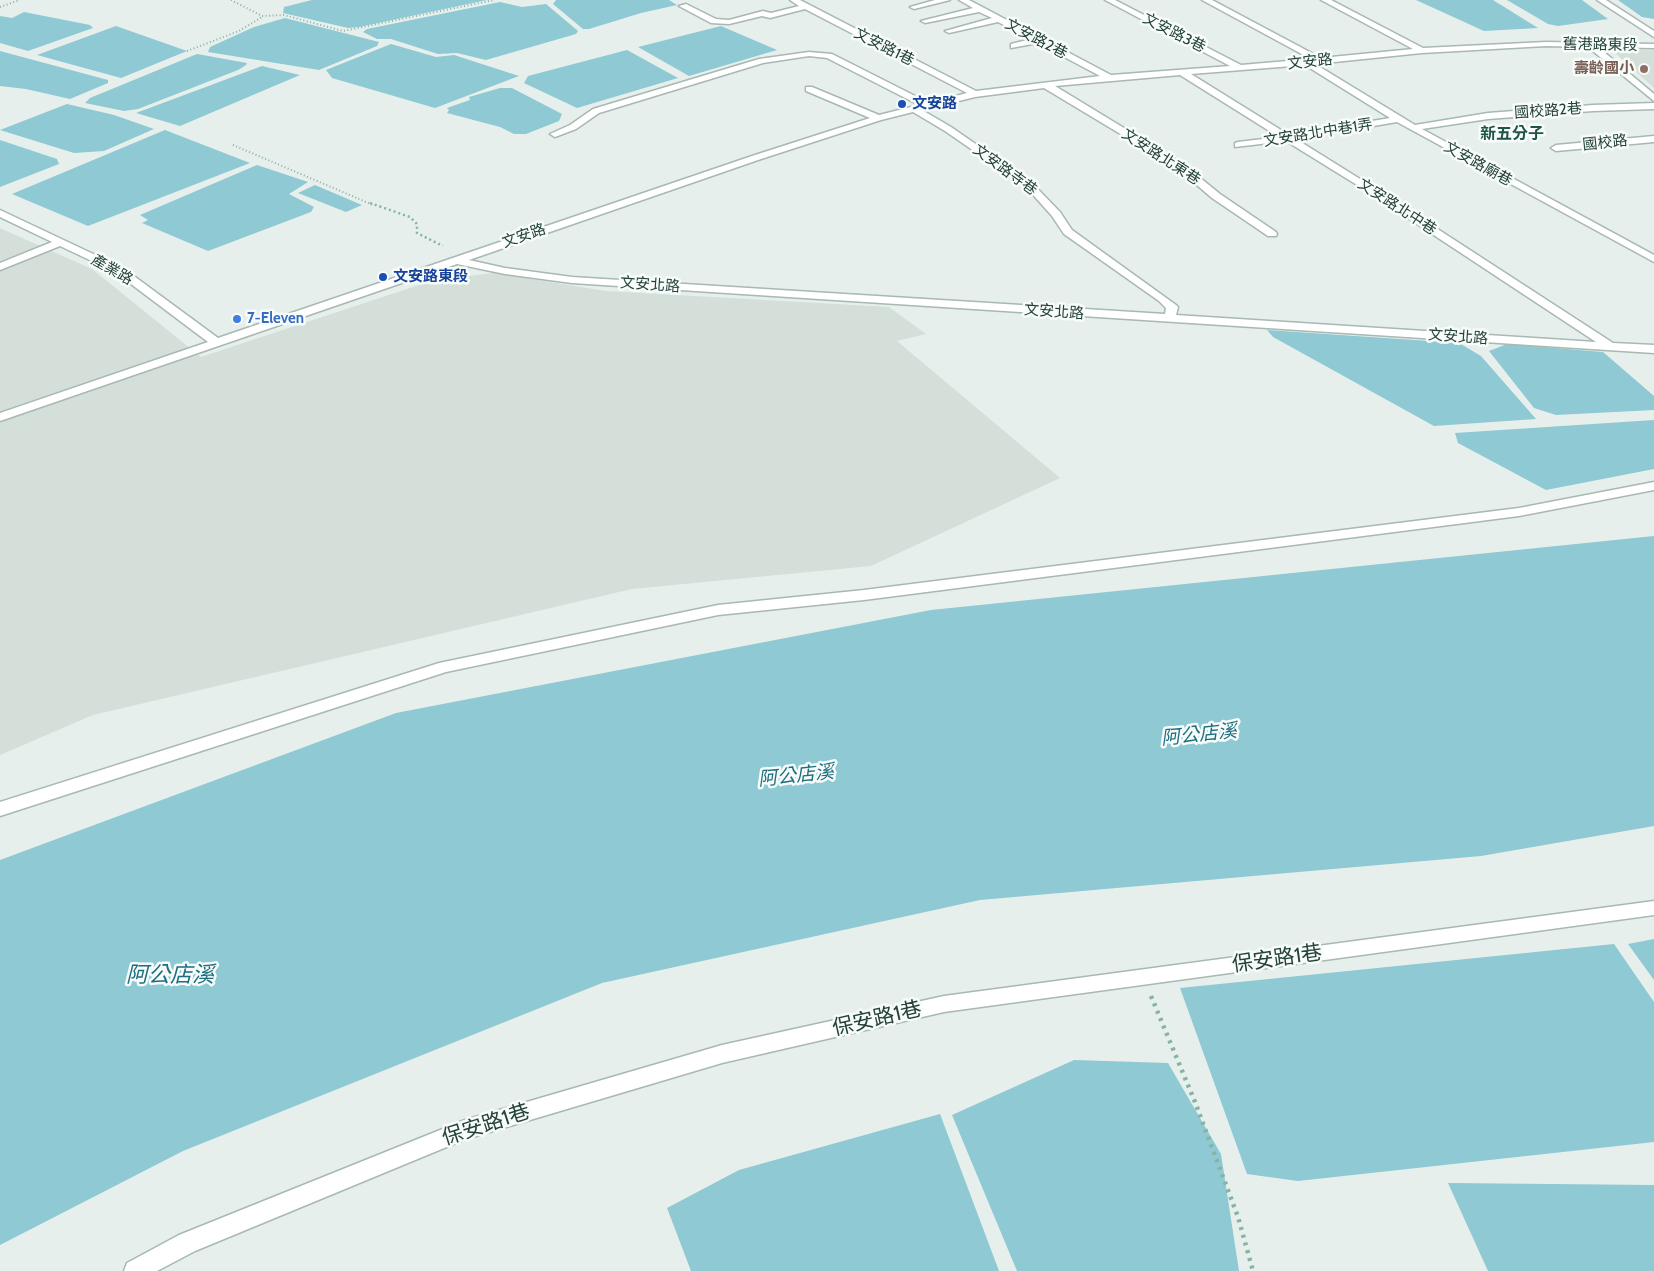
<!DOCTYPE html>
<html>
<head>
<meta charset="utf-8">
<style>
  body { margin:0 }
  canvas { display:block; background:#e6efeb }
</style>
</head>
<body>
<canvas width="1654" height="1271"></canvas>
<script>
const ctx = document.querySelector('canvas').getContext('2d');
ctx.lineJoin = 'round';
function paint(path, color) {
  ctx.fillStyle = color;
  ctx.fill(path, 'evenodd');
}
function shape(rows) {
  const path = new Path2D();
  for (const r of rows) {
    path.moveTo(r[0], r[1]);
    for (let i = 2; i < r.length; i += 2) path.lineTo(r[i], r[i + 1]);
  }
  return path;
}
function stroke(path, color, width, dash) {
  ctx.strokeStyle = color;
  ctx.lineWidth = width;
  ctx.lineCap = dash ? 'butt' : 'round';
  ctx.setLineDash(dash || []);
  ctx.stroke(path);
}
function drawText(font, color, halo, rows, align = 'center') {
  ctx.font = font + ' Cabin,"Noto Sans TC",sans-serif';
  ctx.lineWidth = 5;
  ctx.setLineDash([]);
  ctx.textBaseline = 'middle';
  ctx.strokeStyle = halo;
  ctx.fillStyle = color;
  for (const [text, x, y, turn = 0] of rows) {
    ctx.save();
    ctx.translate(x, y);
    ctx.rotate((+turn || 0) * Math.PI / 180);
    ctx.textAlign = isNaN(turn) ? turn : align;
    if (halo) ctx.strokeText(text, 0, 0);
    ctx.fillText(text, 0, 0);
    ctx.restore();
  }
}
paint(shape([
  [1612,50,1654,50,1654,88],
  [0,228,92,269,201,357,434,280,494,273,606,291,889,307,926,334,897,341,1060,478,871,566,632,589,93,715,0,755]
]), '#d4dfda');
paint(shape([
  [312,0,487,0,359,27,348,28,283,13,284,7],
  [556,0,669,0,677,5,641,13,589,29,583,29,553,4],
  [1416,0,1493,0,1538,28,1484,31],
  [1507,0,1582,0,1608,19,1558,26,1548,24],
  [1618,0,1654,0,1654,19,1642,17],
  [500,2,522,7,546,4,578,31,576,34,486,60,457,53,438,54,391,39,377,39,363,32,367,29],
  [24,12,90,25,93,28,28,51,0,43,0,16,12,18],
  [285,18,379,42,377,46,319,70,208,52,210,47,254,27],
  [116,26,187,51,121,78,37,55],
  [721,26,777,50,689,76,638,47],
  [391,44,436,57,454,55,519,76,435,108,332,78,326,70],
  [627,50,678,78,577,108,524,83,528,76],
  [0,51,108,80,108,83,70,99,26,89,0,86],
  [197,54,247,63,246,65,238,70,138,109,124,111,85,103,90,98],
  [262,66,300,75,180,126,136,113],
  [500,88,512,88,562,114,559,121,526,134,514,134,500,127,447,113,449,110,447,108,470,100,469,97],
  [67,104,114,115,154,129,104,151,74,153,0,130],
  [165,130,250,163,88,226,12,194],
  [0,140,57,159,59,164,0,187],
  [257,165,308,182,289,194,314,207,311,212,208,251,142,223,148,220,140,215],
  [315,185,362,205,346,212,298,193],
  [1267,330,1459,343,1481,356,1536,419,1434,426,1273,337],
  [1507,344,1603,352,1654,396,1654,410,1556,415,1534,408,1489,351],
  [1654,420,1654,469,1546,490,1458,443,1455,433],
  [1654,536,1654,826,1481,856,980,900,602,983,183,1151,0,1245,0,860,396,713,931,610],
  [1654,939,1654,980,1628,944],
  [1614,944,1654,1002,1654,1142,1298,1181,1247,1174,1180,988],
  [1074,1060,1168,1063,1221,1154,1239,1271,1017,1271,952,1115],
  [940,1114,999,1271,691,1271,667,1208,739,1170],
  [1448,1183,1654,1185,1654,1271,1488,1271]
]), '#8ec9d4');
const minor = shape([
  [790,0,800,0,976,91,1100,76,1038,43,1011,48,1011,44,1031,39,998,22,949,33,945,31,992,18,979,12,925,23,921,21,973,8,959,0,969,0,1111,75,1230,66,1105,0,1115,0,1241,65,1311,59,1202,0,1212,0,1321,58,1413,49,1321,0,1331,0,1423,48,1546,42,1654,44,1654,48,1598,47,1654,94,1654,101,1588,47,1546,46,1422,53,1315,64,1415,125,1488,113,1593,105,1654,103,1654,109,1593,111,1488,119,1422,129,1654,255,1654,262,1397,122,1296,139,1376,189,1613,343,1654,345,1654,353,572,283,505,274,457,264,0,421,0,413,208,342,115,272,60,246,0,270,0,263,52,242,0,217,0,210,123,268,218,338,752,156,870,118,806,91,806,87,812,87,879,115,919,105,827,58,809,56,763,63,599,113,576,129,555,137,550,134,570,125,593,109,759,59,809,52,832,54,929,103,967,93,805,9,770,18,762,16,729,24,711,23,679,6,686,4,716,19,729,20,763,11,771,13,799,6,790,0],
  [1305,65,1390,118,1289,135,1191,74,1305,65],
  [1180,75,1279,137,1238,142,1235,143,1235,147,1286,141,1370,193,1596,342,1176,315,1178,307,1176,305,1072,230,1060,212,1032,183,951,127,922,110,975,97,1044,88,1177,168,1212,198,1268,236,1276,236,1277,234,1276,232,1220,194,1183,164,1055,86,1180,75],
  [913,112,945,131,1026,187,1052,216,1064,234,1159,301,1166,308,1165,314,572,277,505,268,469,260,758,160,881,120,913,112],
  [935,0,950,0,914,9,910,7,935,0],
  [1597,0,1606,0,1654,31,1654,37,1597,0],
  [1654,136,1654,142,1556,151,1551,148,1556,145,1654,136],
  [1654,482,1654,490,1519,516,864,600,718,615,446,672,0,816,0,802,439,663,718,605,864,590,1519,508,1654,482],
  [1654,901,1654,915,944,1012,722,1063,466,1139,195,1251,157,1271,124,1271,127,1263,179,1235,465,1120,722,1045,944,996,1654,901]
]);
stroke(minor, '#a8b8b2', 3);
stroke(shape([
  [231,0,262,16,284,15,343,31,494,0],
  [0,7,20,0],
  [187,51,239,31,262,17],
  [233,145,373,205]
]), '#86b3a5', 2, [1, 2.5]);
stroke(shape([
  [370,203,410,217,417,224,417,233,443,246]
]), '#86b3a5', 2.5, [2, 3]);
stroke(shape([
  [1151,996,1195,1102,1238,1217,1253,1271]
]), '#86b3a5', 4.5, [3, 5]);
paint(minor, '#fff');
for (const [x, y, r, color] of [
  [1644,69,5,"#8d6e63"],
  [902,104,5,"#1a4fb4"],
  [383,277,5,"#1a4fb4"],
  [237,319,5,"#3f7fe0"]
]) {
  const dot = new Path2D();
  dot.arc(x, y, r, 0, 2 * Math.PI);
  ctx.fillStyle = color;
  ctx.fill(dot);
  stroke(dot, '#f7fbf9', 2);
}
drawText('15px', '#24423a', '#f7fbf9', [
  ["文安路3巷",1174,33,27],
  ["文安路2巷",1036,39,28],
  ["舊港路東段",1600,45,1],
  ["文安路1巷",884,47,27],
  ["文安路",1310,62,-6],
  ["國校路2巷",1548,111,-4],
  ["文安路北中巷1弄",1318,133,-9],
  ["國校路",1605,143,-6],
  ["文安路北東巷",1161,157,33],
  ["文安路廟巷",1478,164,29],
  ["文安路寺巷",1005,170,36],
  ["文安路北中巷",1397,207,33],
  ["文安路",524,236,-19],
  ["產業路",112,270,30],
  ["文安北路",650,285,4],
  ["文安北路",1054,312,4],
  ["文安北路",1458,337,4]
]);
drawText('bold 15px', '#785e54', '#f7fbf9', [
  ["壽齡國小",1634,69]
], 'right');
drawText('bold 15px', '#164399', '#f7fbf9', [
  ["文安路",912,104],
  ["文安路東段",393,277]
], 'left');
drawText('bold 15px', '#366cbe', '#f7fbf9', [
  ["7-Eleven",247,319]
], 'left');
drawText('bold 16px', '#1f5548', '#f7fbf9', [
  ["新五分子",1512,134]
]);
drawText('italic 19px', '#1c6f80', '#f7fbf9', [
  ["阿公店溪",1199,735,-6],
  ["阿公店溪",796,776,-6]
]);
drawText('21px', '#24423a', '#f7fbf9', [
  ["保安路1巷",1277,959,-8],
  ["保安路1巷",877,1019,-13],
  ["保安路1巷",486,1125,-18]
]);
drawText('italic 22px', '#1c6f80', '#f7fbf9', [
  ["阿公店溪",170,976]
]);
</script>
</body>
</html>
